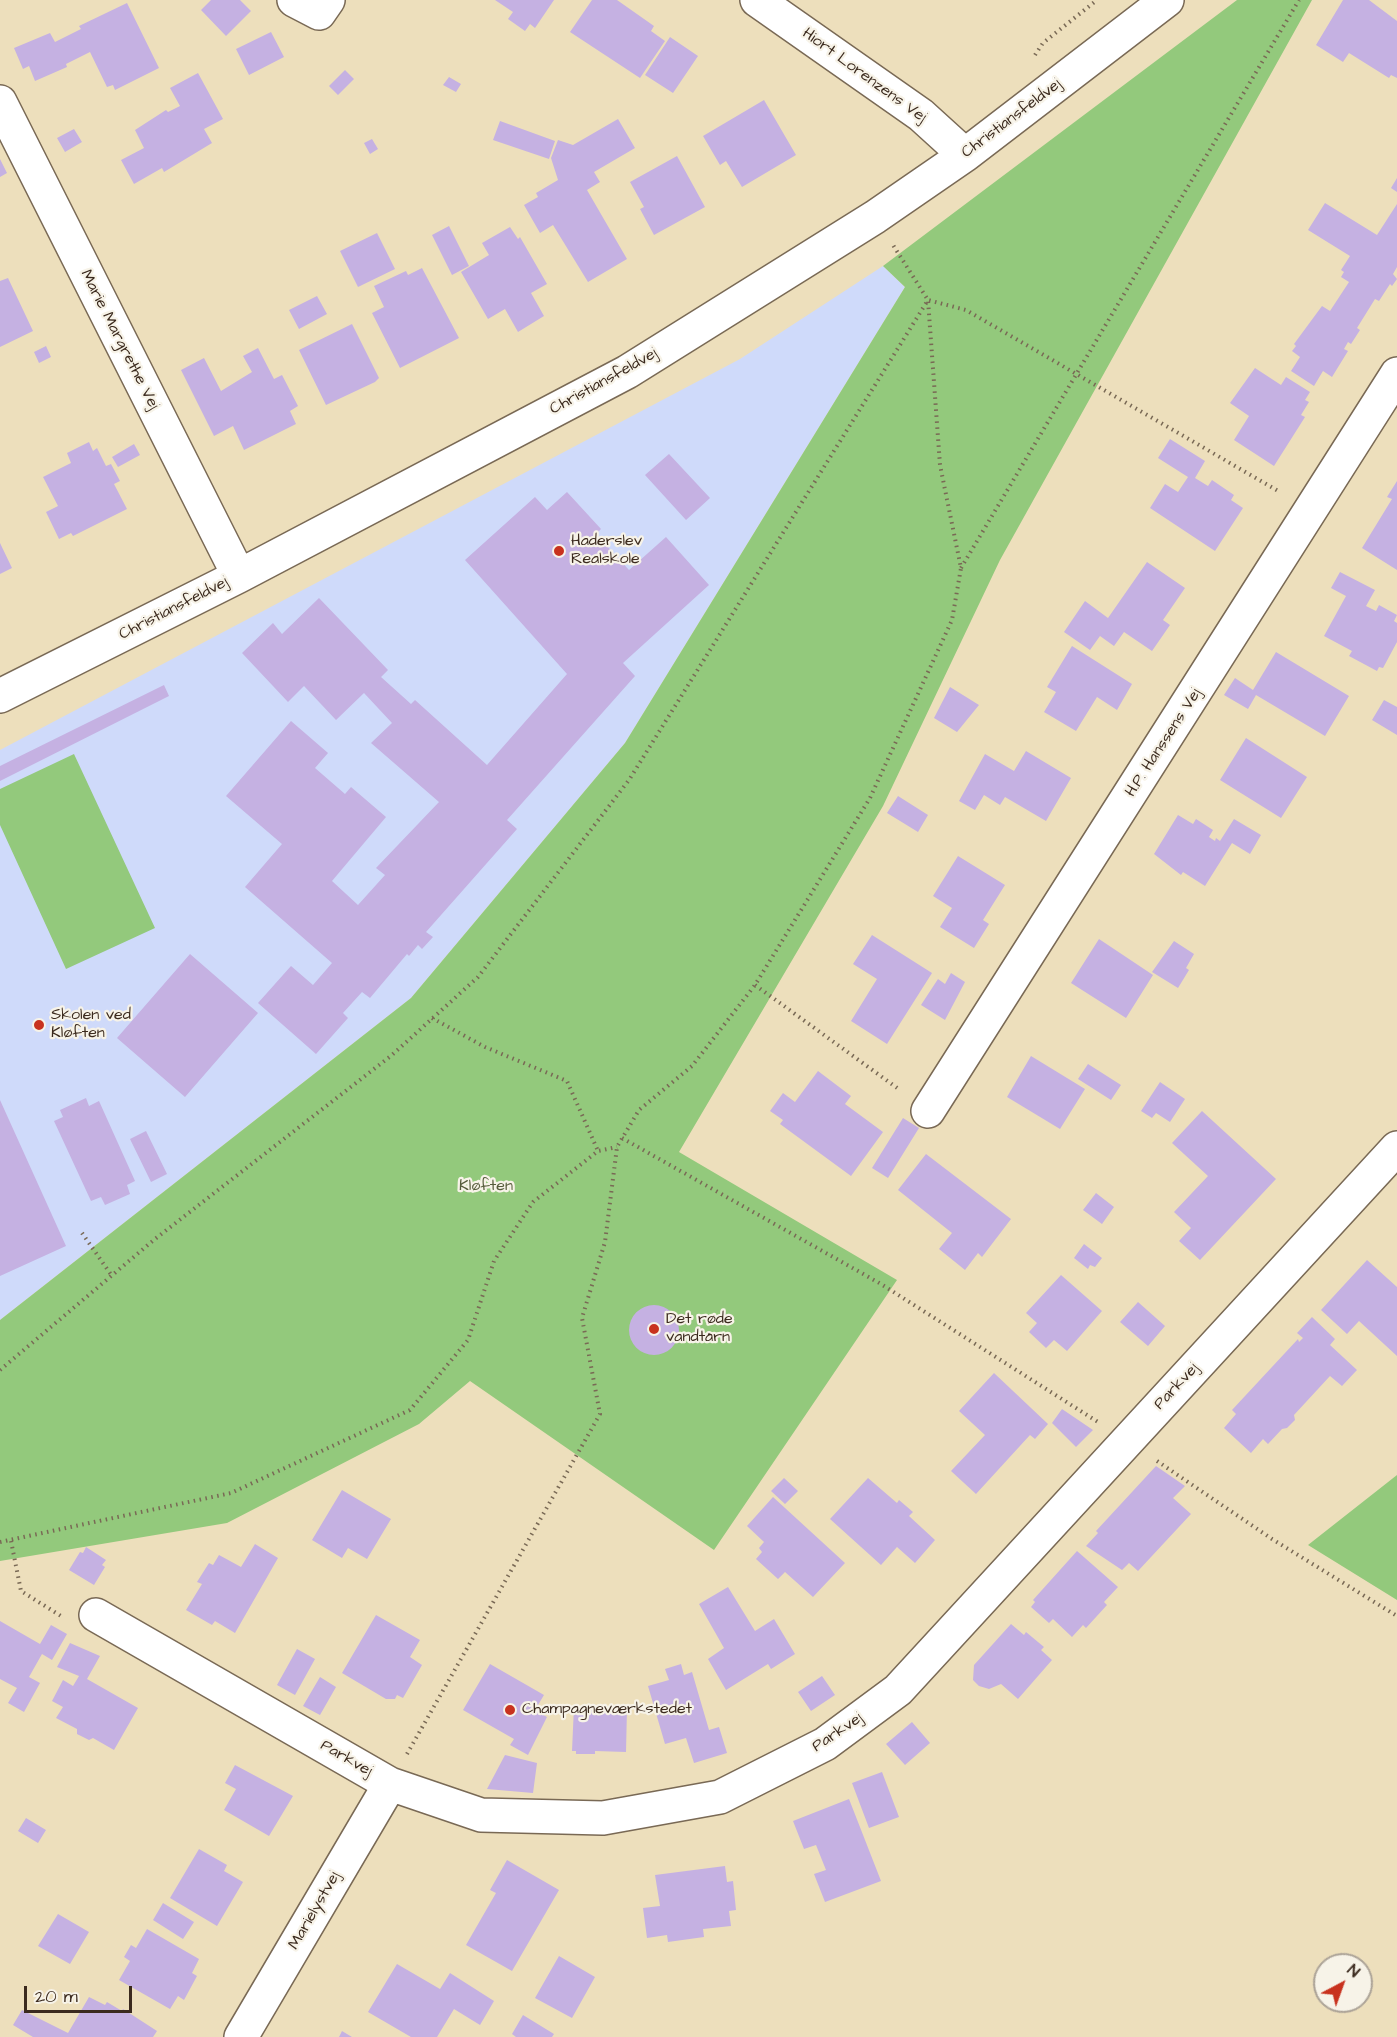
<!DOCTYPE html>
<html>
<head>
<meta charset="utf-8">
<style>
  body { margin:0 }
  #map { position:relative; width:1397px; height:2037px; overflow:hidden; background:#eddfbc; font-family:"Architects Daughter",sans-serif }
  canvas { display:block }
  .north { position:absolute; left:1313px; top:1953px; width:60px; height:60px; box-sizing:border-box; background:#f7f3e8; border:2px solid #aca397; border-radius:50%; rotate:41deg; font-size:16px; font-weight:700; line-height:24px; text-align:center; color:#3b2a1e }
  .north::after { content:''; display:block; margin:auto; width:21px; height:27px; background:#c8321e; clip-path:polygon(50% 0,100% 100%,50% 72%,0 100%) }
  .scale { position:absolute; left:24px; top:1986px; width:108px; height:27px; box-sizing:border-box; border:3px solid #3b2a1e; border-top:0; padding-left:8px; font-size:18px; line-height:21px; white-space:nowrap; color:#3b2a1e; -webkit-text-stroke:4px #f7f3e8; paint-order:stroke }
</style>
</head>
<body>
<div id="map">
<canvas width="1397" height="2037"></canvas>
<div class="north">N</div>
<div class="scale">20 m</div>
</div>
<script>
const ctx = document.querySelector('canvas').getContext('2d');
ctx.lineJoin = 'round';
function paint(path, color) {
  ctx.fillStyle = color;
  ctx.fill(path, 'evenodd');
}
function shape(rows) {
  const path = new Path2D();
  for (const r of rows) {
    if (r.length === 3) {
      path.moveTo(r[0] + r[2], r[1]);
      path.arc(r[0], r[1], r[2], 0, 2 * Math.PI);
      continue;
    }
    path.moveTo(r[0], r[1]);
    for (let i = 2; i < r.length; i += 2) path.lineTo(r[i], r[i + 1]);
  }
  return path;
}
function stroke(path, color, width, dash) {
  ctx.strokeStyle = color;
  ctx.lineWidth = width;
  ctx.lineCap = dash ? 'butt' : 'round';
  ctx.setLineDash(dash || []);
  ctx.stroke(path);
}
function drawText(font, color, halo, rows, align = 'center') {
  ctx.font = font + ' "Architects Daughter",sans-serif';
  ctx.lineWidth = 4.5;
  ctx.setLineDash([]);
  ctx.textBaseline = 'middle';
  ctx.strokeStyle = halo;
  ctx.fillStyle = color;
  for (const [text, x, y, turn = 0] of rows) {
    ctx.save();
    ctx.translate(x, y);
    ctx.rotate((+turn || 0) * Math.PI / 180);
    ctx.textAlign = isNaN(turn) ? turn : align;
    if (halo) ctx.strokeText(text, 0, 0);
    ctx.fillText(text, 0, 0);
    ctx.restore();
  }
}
paint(shape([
  [883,266,905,287,625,743,411,998,0,1320,0,750,740,359]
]), '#cfdafa');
paint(shape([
  [1237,0,1312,0,1000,560,883,806,679,1152,897,1280,714,1550,470,1381,419,1424,227,1523,0,1561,0,1320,411,998,625,743,905,287,883,266],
  [74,754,155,928,66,969,0,825,0,789],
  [1397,1475,1397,1600,1308,1545]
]), '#93c97c');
paint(shape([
  [211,0,240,0,251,11,226,36,201,10],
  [495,0,554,0,535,28,530,24,525,31,508,19,513,12],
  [592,0,617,0,654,26,651,31,665,41,640,78,570,32],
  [1343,0,1369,0,1397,21,1397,78,1391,75,1389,78,1349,53,1343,62,1316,45],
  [127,3,159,68,115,90,113,85,107,87,90,52,66,64,67,67,35,81,29,66,23,69,14,48,50,33,55,42,81,29,79,26],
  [271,32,284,57,249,75,236,49],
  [670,37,698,56,673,93,645,75],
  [345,70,354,79,338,95,329,86],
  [198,73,223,119,204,129,212,143,164,172,162,168,134,184,121,160,144,148,135,130,166,110,168,112,180,106,170,88],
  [449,77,461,84,456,92,443,85],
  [764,100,796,155,742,187,726,161,720,165,703,136],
  [618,119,635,148,594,172,600,182,587,190,627,259,588,282,553,225,540,233,524,205,538,197,536,193,558,180,551,158,558,140,573,145],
  [500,121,555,141,549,159,493,140],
  [74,129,82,142,65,152,57,138],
  [372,139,378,149,370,154,364,143],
  [677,156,705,207,654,235,640,209,644,207,630,182],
  [0,159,7,173,0,177],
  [1397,178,1397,192,1391,188],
  [1325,203,1377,235,1397,204,1397,267,1393,274,1397,279,1392,286,1390,284,1379,301,1375,299,1357,328,1360,330,1351,344,1348,342,1344,349,1348,351,1332,377,1323,371,1314,386,1291,371,1300,357,1292,351,1296,346,1294,344,1322,306,1330,311,1349,282,1341,277,1344,272,1341,270,1350,256,1308,230],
  [449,226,469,266,452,275,432,235],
  [510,227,518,239,520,237,547,284,531,293,544,316,518,332,505,309,488,319,461,272,489,255,482,243],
  [377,233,395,269,358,287,340,251],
  [422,268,459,338,400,368,372,313,384,307,374,286,406,271,408,275],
  [8,278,33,331,0,347,0,281],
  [317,296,327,314,299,329,289,310],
  [352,324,379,378,375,382,326,405,299,350],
  [46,346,51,357,39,363,34,352],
  [258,348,274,379,282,375,298,406,290,411,296,424,244,450,233,426,214,436,181,370,204,358,221,391,252,372,243,356],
  [1255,368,1281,385,1286,377,1310,392,1305,400,1309,402,1301,415,1305,417,1274,466,1234,440,1249,416,1230,403],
  [1170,439,1205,461,1195,478,1208,486,1212,480,1234,495,1231,500,1243,508,1215,551,1150,508,1165,484,1178,492,1188,477,1158,458],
  [89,442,93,451,97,448,106,466,111,464,120,481,114,484,127,509,73,536,71,533,59,539,46,512,58,506,43,477,71,463,67,453],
  [134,444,140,455,118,467,112,457],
  [669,454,710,498,686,520,645,475],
  [1397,481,1397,570,1362,548,1392,499,1387,497],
  [567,492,601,529,596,534,629,570,666,537,709,585,623,663,635,676,507,820,517,829,426,932,433,937,422,949,418,945,409,956,407,954,370,998,362,992,343,1013,348,1018,316,1054,258,1003,291,966,313,985,332,963,245,887,282,844,226,796,291,721,328,753,315,768,345,794,351,787,386,817,332,881,358,905,385,875,376,868,439,802,371,743,392,723,364,693,336,720,304,686,288,702,242,653,273,623,282,634,319,598,388,670,381,677,411,704,415,700,487,765,567,674,465,560,535,497,547,510],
  [0,543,12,568,0,574],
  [1147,562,1185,588,1163,620,1170,625,1152,651,1124,632,1114,646,1100,636,1090,650,1064,632,1085,601,1108,618],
  [1340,572,1375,590,1366,606,1376,611,1379,605,1397,615,1394,621,1397,623,1397,642,1383,668,1379,667,1377,671,1349,656,1352,651,1324,636,1346,596,1331,588],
  [1072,646,1132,684,1117,710,1097,697,1076,731,1044,712,1056,692,1047,687],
  [1276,652,1349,696,1325,736,1256,695,1248,709,1224,695,1235,678,1253,690],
  [164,685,169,696,0,781,0,766],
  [950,687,979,705,957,732,934,718],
  [1384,700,1397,707,1397,735,1372,720],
  [1246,738,1307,777,1281,818,1220,780],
  [1026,751,1071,778,1046,821,1005,797,1000,805,984,795,975,810,959,801,985,754,1014,771],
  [898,796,928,815,918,832,887,813],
  [1178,815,1193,824,1196,819,1213,830,1209,837,1215,841,1216,838,1220,841,1234,819,1261,835,1250,854,1232,843,1205,886,1183,872,1181,875,1154,854],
  [958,856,1005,885,983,920,989,924,974,948,940,927,952,908,933,896],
  [872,935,932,973,887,1044,851,1021,877,979,853,964],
  [1099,939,1153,975,1126,1018,1071,983],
  [1174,941,1194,954,1186,968,1189,970,1178,988,1152,972],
  [190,954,258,1013,185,1097,117,1038],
  [951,973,965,982,945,1020,921,1005,938,979,945,984],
  [1031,1056,1085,1089,1060,1129,1007,1097],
  [1088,1064,1121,1085,1111,1100,1078,1079],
  [818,1071,851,1096,845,1104,883,1132,851,1176,780,1124,783,1120,770,1111,783,1093,795,1102],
  [1160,1082,1185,1099,1170,1122,1156,1113,1152,1118,1141,1111],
  [86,1098,89,1106,99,1101,135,1181,127,1185,130,1194,105,1205,101,1197,91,1201,54,1121,63,1117,60,1110],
  [0,1100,66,1246,0,1276],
  [1202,1111,1276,1179,1200,1260,1179,1241,1191,1228,1174,1212,1208,1176,1172,1143],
  [903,1118,919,1128,888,1178,872,1168],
  [146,1131,167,1174,151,1182,130,1139],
  [926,1154,1011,1219,982,1257,978,1253,965,1270,939,1249,952,1233,898,1190],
  [1096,1193,1114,1207,1102,1224,1083,1210],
  [1084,1244,1102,1258,1095,1267,1090,1265,1088,1269,1074,1258],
  [1367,1260,1397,1287,1397,1356,1359,1321,1347,1334,1321,1310],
  [1061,1275,1102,1311,1067,1351,1054,1340,1046,1348,1029,1332,1037,1323,1026,1313],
  [1138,1302,1165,1326,1148,1346,1120,1322],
  [654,1330,25],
  [1312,1317,1335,1339,1330,1345,1357,1370,1342,1386,1330,1376,1294,1415,1295,1420,1287,1428,1282,1429,1268,1444,1263,1439,1251,1453,1224,1428,1236,1414,1232,1410,1298,1339,1299,1342,1303,1338,1297,1333],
  [994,1373,1048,1424,1035,1439,1030,1435,976,1494,951,1471,985,1435,959,1411],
  [1062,1409,1093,1430,1076,1447,1052,1423],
  [1156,1466,1185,1486,1173,1498,1191,1514,1138,1571,1129,1563,1122,1570,1086,1546,1098,1533,1096,1531],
  [784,1478,798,1491,785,1504,771,1491],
  [868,1478,897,1503,899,1500,913,1512,909,1516,935,1540,915,1563,897,1547,881,1565,830,1519],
  [342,1490,391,1519,367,1559,348,1548,342,1558,312,1540],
  [773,1497,845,1563,813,1597,785,1572,778,1579,756,1559,762,1552,759,1548,764,1542,747,1526],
  [255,1544,278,1558,235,1633,215,1621,212,1625,186,1610,202,1584,197,1582,209,1563,213,1565,219,1555,241,1567],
  [86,1547,106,1560,102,1565,105,1567,94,1585,69,1570,80,1552,83,1553],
  [1077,1551,1118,1587,1104,1602,1107,1605,1086,1628,1083,1625,1072,1637,1053,1619,1049,1623,1031,1607,1035,1602,1033,1600],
  [728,1587,755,1631,774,1619,795,1654,771,1669,768,1664,726,1690,708,1659,724,1648,699,1604],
  [376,1615,420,1640,410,1657,422,1665,403,1698,397,1695,395,1699,386,1699,342,1673],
  [0,1621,40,1644,51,1625,67,1634,52,1660,42,1654,29,1677,40,1683,24,1712,8,1703,17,1688,0,1679],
  [1011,1624,1024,1635,1026,1632,1044,1647,1041,1650,1052,1660,1018,1699,1001,1684,989,1689,979,1686,973,1680,974,1665],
  [70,1643,100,1656,87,1679,138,1708,114,1750,93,1738,89,1740,77,1734,77,1729,56,1718,63,1707,52,1701,63,1680,73,1686,79,1676,57,1667],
  [297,1649,315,1659,295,1695,277,1685],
  [490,1664,544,1695,535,1710,547,1717,528,1755,510,1745,514,1739,463,1710],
  [681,1664,684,1675,692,1672,709,1730,719,1727,727,1753,694,1763,686,1738,665,1744,648,1686,669,1680,665,1669],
  [822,1676,835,1695,811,1711,798,1692],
  [320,1677,336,1687,320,1715,303,1706],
  [574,1706,627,1708,626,1752,595,1751,595,1754,576,1754,576,1751,572,1751],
  [912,1722,930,1743,905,1765,886,1744],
  [505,1755,537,1763,533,1793,487,1789],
  [235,1765,293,1796,269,1836,224,1810,236,1789,225,1783],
  [882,1772,899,1817,869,1828,852,1783],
  [849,1799,881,1881,825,1902,814,1874,826,1870,816,1845,804,1849,793,1821],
  [26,1818,46,1830,38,1843,18,1831],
  [199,1849,227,1865,224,1871,243,1882,217,1926,170,1898],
  [507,1860,559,1890,512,1971,466,1945,496,1893,490,1890],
  [725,1866,727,1882,733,1881,736,1910,729,1911,731,1926,703,1929,704,1937,668,1942,667,1935,647,1938,643,1908,660,1906,655,1875],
  [163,1903,194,1922,183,1939,153,1920],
  [58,1914,89,1932,70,1964,38,1946],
  [147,1929,199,1959,192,1973,197,1976,184,2000,178,1996,170,2009,119,1980,130,1961,124,1957,131,1945,136,1948],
  [559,1956,595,1977,572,2018,535,1998],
  [397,1964,440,1989,450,1973,494,2001,480,2025,454,2009,437,2037,411,2037,368,2012],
  [89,1997,105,2005,107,2002,122,2011,123,2009,157,2031,153,2037,33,2037,13,2025,22,2010,68,2033],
  [523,2015,554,2034,552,2037,516,2037,512,2034],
  [342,2031,352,2037,339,2037]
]), '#c5b1e2');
const minor = shape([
  [294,0,319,13,328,0],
  [757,0,921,115,965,155],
  [0,102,239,576],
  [0,696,239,576,627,372,875,217,965,155,1167,0],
  [928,1111,1397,374],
  [96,1615,390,1784,481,1815,603,1818,720,1797,825,1744,898,1690,1397,1148],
  [241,2037,390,1784]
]);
stroke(minor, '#796955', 36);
stroke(shape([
  [1035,55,1043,43,1097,0],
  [961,568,1299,0],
  [755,985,900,1090],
  [432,1018,485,1047,567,1081,598,1151],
  [622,1138,881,1284,1098,1422],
  [82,1233,112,1276],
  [0,1370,155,1239,392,1055,478,977,629,780,928,300,966,310,1280,492],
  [1157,1461,1272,1539,1397,1616],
  [11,1541,21,1591,61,1616],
  [0,1542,231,1493,410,1410,468,1340,494,1261,533,1202,598,1151,617,1147],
  [407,1754,600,1414,582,1318,605,1242,617,1147,639,1110,692,1066,755,985,870,798,952,620,961,568,940,465,928,300,893,245]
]), '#796955', 4, [1.5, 4.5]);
stroke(minor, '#fff', 33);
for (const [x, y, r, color] of [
  [559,551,6,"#c8321e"],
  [39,1025,6,"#c8321e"],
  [654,1329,6,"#c8321e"],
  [510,1710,6,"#c8321e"]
]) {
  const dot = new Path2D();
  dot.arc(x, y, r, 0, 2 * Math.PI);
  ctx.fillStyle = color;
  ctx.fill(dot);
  stroke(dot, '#f7f3e8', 2);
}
drawText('16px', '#3b2a1e', '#f7f3e8', [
  ["Hiort Lorenzens Vej",864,76,36],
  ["Christiansfeldvej",1012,119,-37],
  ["Marie Margrethe Vej",119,340,63],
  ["Christiansfeldvej",604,382,-29],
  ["Christiansfeldvej",174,609,-27],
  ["H.P. Hanssens Vej",1164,743,-57],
  ["Parkvej",1177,1387,-47],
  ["Parkvej",838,1733,-34],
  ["Parkvej",346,1759,30],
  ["Marielystvej",315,1911,-60]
]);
drawText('16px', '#3b2a1e', '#f7f3e8', [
  ["Haderslev",571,542],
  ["Realskole",571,560],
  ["Skolen ved",51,1016],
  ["Kløften",51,1034],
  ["Det røde",666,1320],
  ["vandtårn",666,1338],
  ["Champagneværkstedet",522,1710]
], 'left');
drawText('16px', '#555a3a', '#f7f3e8', [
  ["Kløften",486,1187]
]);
</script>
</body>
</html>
